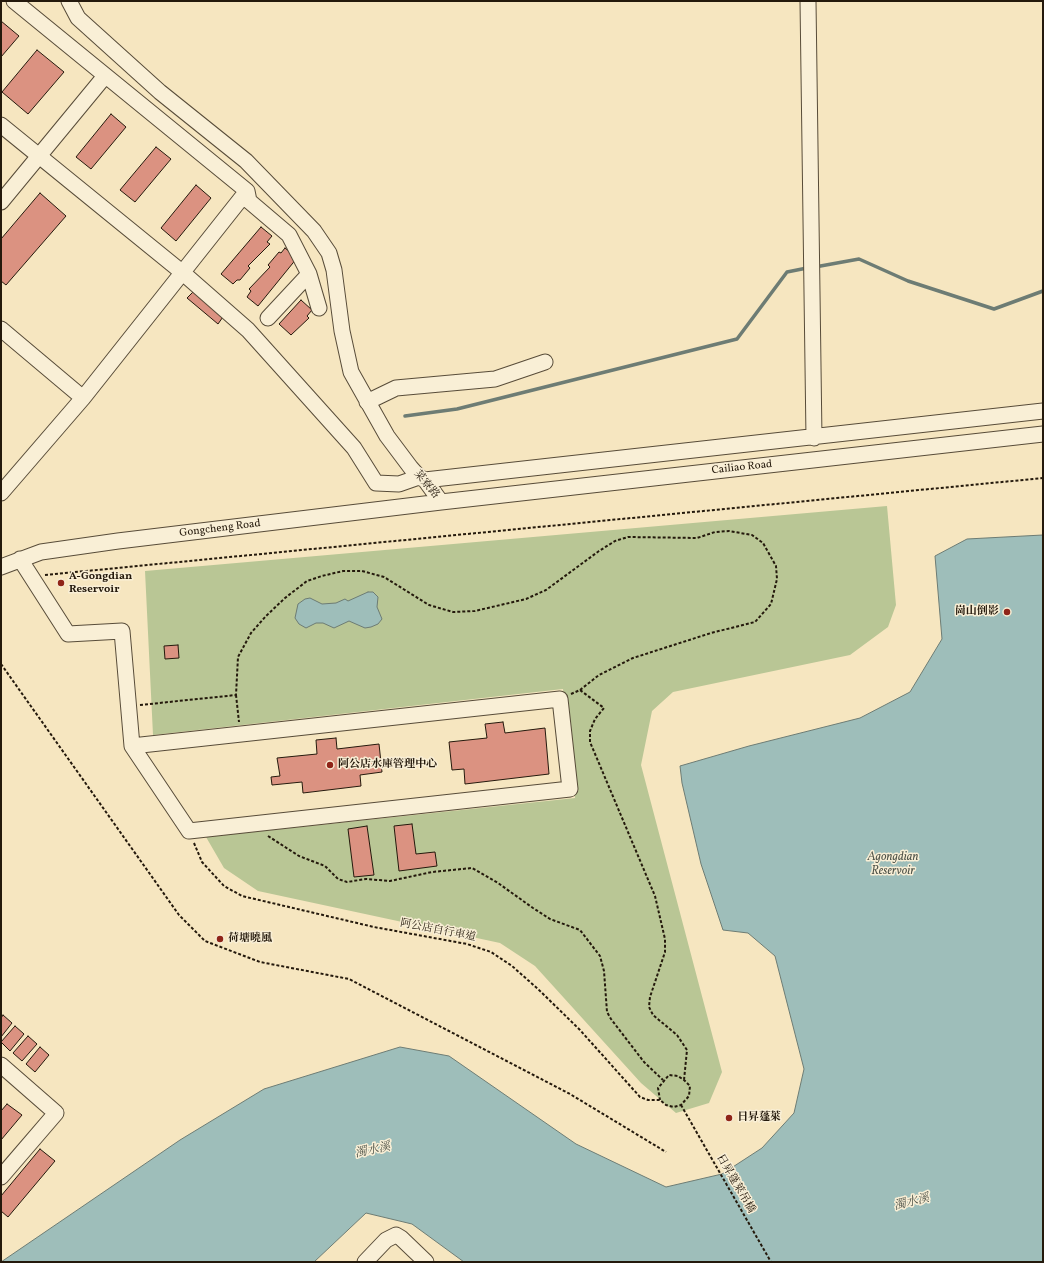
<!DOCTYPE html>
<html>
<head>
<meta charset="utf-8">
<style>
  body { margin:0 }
  #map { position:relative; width:1044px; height:1263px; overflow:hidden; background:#f6e6c0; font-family:Vollkorn,serif }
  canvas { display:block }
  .frame { position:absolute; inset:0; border:2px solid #24190c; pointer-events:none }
</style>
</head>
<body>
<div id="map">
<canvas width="1044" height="1263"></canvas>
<div class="frame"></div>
</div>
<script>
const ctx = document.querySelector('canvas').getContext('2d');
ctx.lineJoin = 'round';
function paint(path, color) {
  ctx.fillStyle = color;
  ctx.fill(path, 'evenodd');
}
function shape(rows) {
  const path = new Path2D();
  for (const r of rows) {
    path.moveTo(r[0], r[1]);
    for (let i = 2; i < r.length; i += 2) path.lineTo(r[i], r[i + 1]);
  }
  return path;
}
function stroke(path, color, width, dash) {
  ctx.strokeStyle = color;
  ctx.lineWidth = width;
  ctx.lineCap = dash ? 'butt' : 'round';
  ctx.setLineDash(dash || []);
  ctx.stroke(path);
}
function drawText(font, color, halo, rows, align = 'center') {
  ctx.font = font + ' Vollkorn,"Noto Serif TC",serif';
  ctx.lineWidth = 3;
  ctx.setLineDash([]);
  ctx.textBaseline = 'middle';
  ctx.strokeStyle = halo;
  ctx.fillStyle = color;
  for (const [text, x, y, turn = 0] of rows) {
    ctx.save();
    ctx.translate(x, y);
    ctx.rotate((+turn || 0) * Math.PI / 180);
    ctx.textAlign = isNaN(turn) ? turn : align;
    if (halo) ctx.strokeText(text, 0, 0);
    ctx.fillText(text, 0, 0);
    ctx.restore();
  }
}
paint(shape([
  [887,506,896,605,888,627,850,655,673,692,652,711,641,765,722,1072,709,1103,676,1113,641,1083,535,966,500,943,258,891,224,868,206,837,575,798,563,689,153,735,145,571]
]), '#b9c695');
const water = shape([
  [1043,535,1043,1262,464,1262,412,1224,366,1213,314,1262,1,1262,180,1140,264,1089,400,1047,449,1056,576,1144,666,1187,722,1174,762,1148,794,1113,804,1069,775,956,748,933,723,930,701,864,682,783,680,766,749,746,860,718,910,692,942,639,935,556,967,539,1043,535],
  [368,592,373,592,378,597,377,607,382,619,378,624,371,627,365,628,349,621,334,628,323,623,316,623,306,628,299,624,295,618,298,604,305,599,310,598,322,604,336,603,345,599,348,601,368,592]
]);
paint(water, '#9ebeba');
stroke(water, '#6d7c74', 1);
stroke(shape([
  [815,267,859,259,908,281,994,309,1043,291],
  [405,416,457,409,737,339,787,272,807,268]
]), '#6d7c74', 3.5);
const building = shape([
  [1,21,19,36,1,57,1,21],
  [37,50,64,72,28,114,2,92,37,50],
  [111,114,126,127,91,169,76,157,111,114],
  [156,147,171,159,135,202,120,190,156,147],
  [196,185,211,198,176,241,161,228,196,185],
  [40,193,66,216,6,285,1,281,1,239,40,193],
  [261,227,272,236,267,242,270,244,248,266,250,268,240,280,237,280,233,284,221,274,261,227],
  [285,248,297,258,258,306,247,297,251,291,249,289,270,267,268,265,279,252,281,253,285,248],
  [196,289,225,314,218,324,187,298,196,289],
  [301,300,312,310,307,316,309,318,291,335,279,324,301,300],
  [178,645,179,658,165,659,164,646,178,645],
  [503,722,505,733,545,728,549,774,465,784,464,769,452,770,449,742,487,738,485,724,503,722],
  [336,738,337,749,379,744,382,772,360,775,361,786,303,793,302,782,272,785,271,777,280,776,277,758,317,754,316,740,336,738],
  [412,824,416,854,435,852,437,866,399,871,394,826,412,824],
  [367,826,374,875,354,877,348,829,367,826],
  [3,1015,12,1023,1,1037,1,1018,3,1015],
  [15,1026,24,1034,10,1051,1,1042,15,1026],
  [28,1036,37,1044,22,1061,13,1053,28,1036],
  [40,1047,49,1055,35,1072,26,1064,40,1047],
  [7,1104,22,1115,1,1140,1,1111,7,1104],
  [40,1149,55,1161,8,1217,1,1211,1,1196,40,1149]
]);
paint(building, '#db9281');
stroke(building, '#24190c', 1);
const minor = shape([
  [69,1,78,18,160,92,246,161,314,231,329,253,334,270,342,331,351,372,387,436,411,468,419,477,425,480,441,502],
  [808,1,814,438],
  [1,125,183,273,248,330,354,448,376,483,399,484,419,477],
  [247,191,249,201,289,235,309,274,319,308],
  [1,202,105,76],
  [268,318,309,274],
  [1,329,83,398],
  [367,402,396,388,495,379,545,362],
  [425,480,1043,411],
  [1,493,83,398,247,191,14,1],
  [20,559,68,634,122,631,132,746,189,831,570,789,560,699,132,746],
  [1,567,41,552,118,541,441,502,1043,434],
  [1,1065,56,1113,1,1177],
  [365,1262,386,1240,396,1235,401,1238,426,1262]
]);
stroke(minor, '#584c39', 17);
stroke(shape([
  [45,575,1043,478],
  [1,664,179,915,205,941,260,962,349,979,570,1094,666,1152],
  [571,694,580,690,604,708,595,719,590,731,590,742,655,896,665,939,665,952,650,997,649,1007,653,1015,677,1035,687,1050,684,1080],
  [236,695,239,722],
  [140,705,236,695,238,657,251,633,266,616,285,598,307,581,322,576,343,571,362,571,384,577,429,605,453,612,475,611,526,599,546,590,599,551,615,541,628,537,697,538,715,532,729,531,752,535,763,543,776,566,777,579,771,604,755,622,711,633,633,658,599,675,580,690],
  [268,836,299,856,325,866,338,879,347,882,366,879,390,881,432,872,472,868,498,883,533,908,550,919,580,930,600,956,604,971,607,1012,611,1019,644,1062,663,1080],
  [194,843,202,862,224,886,242,896,374,927,467,944,491,952,512,966,538,989,580,1030,640,1097,648,1100,660,1100,666,1105,674,1107,681,1105,689,1096,690,1086,684,1080,678,1076,669,1075,658,1088,660,1100],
  [681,1105,771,1262]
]), '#24190c', 2, [3, 2]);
stroke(minor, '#f9efd6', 15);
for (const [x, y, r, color] of [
  [61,583,4,"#8f2418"],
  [1007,612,4,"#8f2418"],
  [330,765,4,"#8f2418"],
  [220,939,4,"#8f2418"],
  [729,1118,4,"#8f2418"]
]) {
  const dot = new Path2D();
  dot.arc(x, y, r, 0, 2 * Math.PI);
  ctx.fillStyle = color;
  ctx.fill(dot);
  stroke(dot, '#f9efd6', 1.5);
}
drawText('11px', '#24190c', '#f9efd6', [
  ["Cailiao Road",742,468,-6],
  ["菜寮路",426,485,49],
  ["Gongcheng Road",220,529,-7],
  ["阿公店自行車道",438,931,11],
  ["日昇蓬萊吊橋",735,1184,60]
]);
drawText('bold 11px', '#24190c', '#f9efd6', [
  ["A-Gongdian",69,577],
  ["Reservoir",69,590],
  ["崗山倒影",999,612,"right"],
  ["阿公店水庫管理中心",338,765],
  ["荷塘曉風",228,939],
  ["日昇蓬萊",737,1118]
], 'left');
drawText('italic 12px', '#4f5349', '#f9efd6', [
  ["Agongdian",893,858],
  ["Reservoir",893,872],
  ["濁水溪",373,1151,-12],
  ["濁水溪",912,1203,-14]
]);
</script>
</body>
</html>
